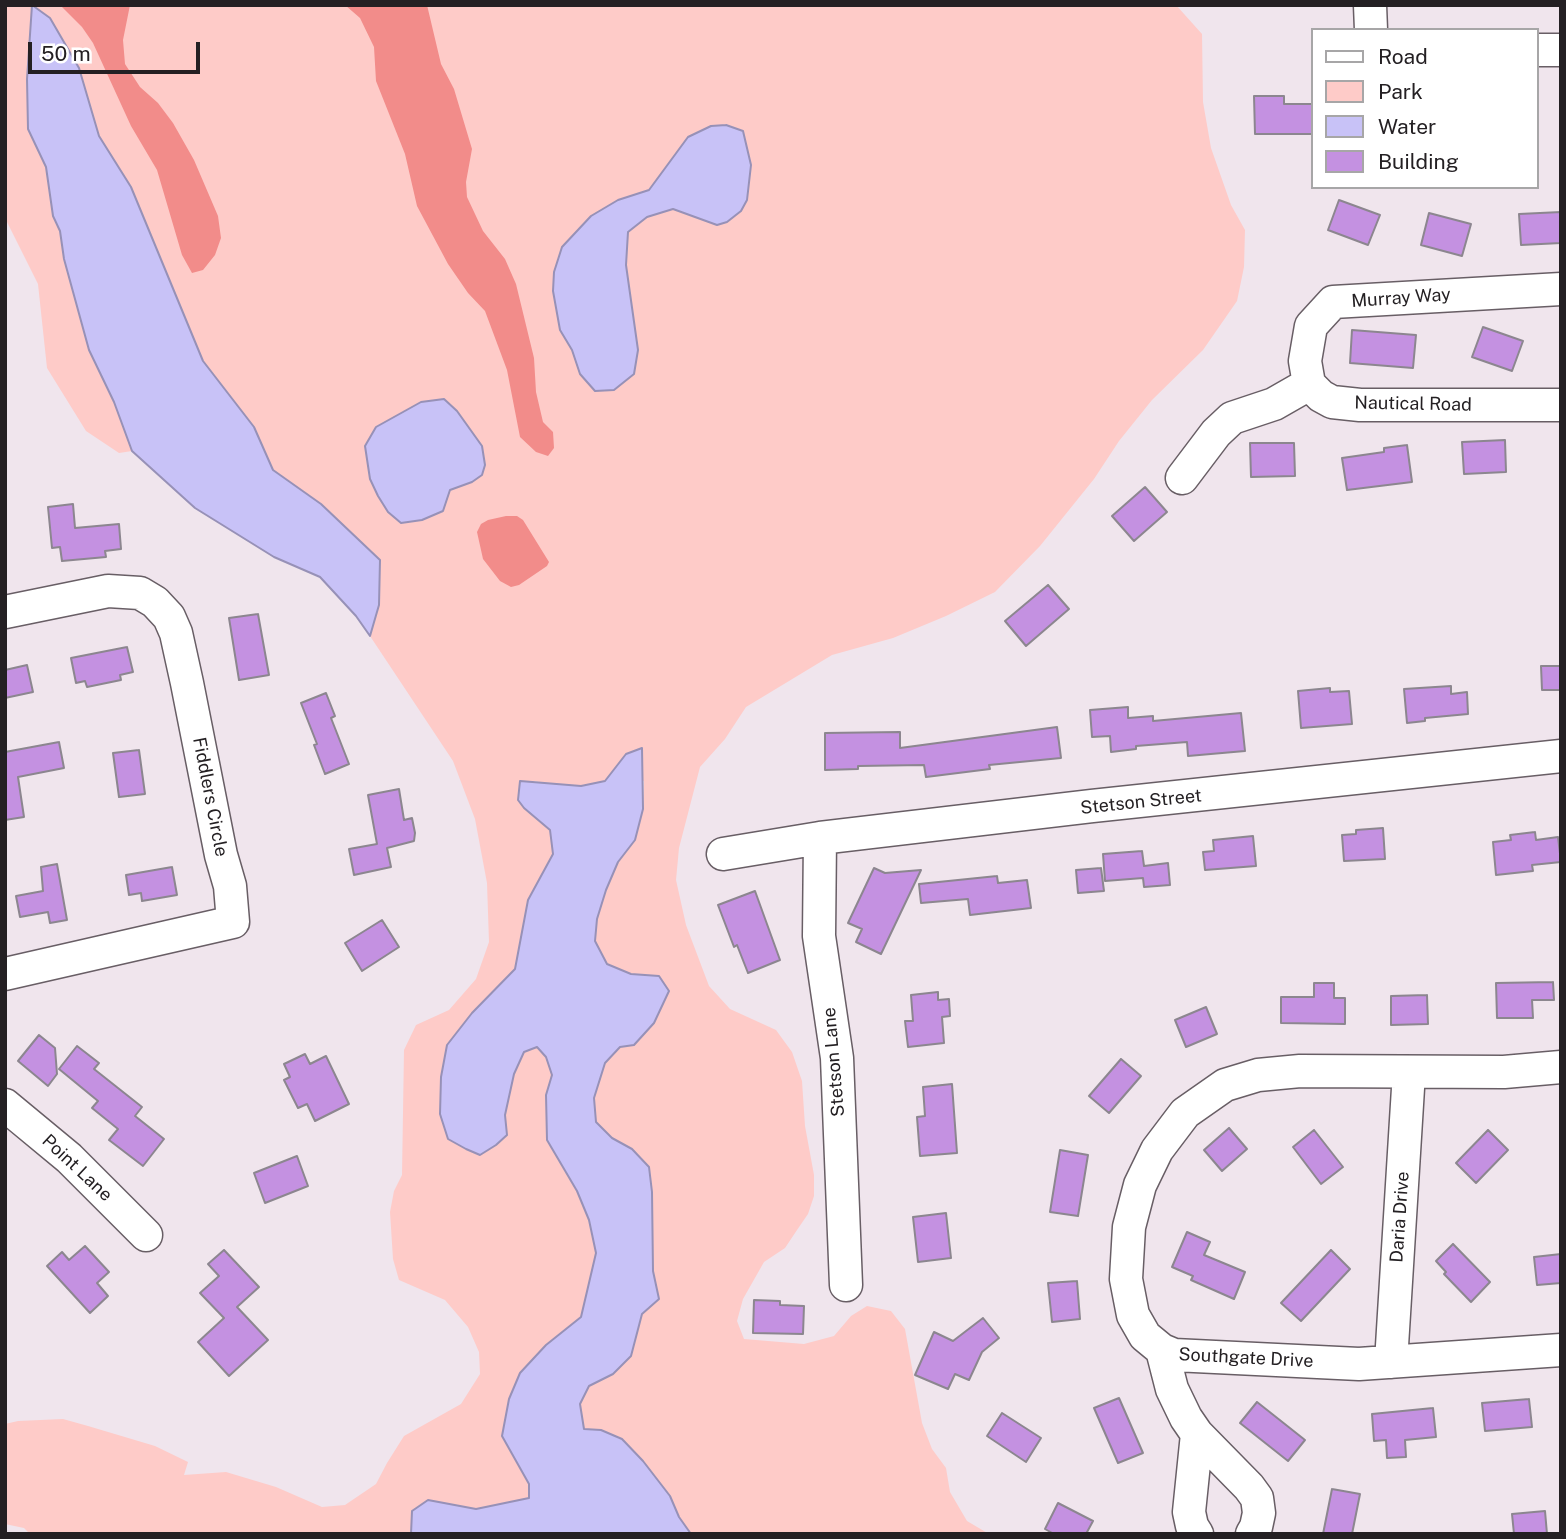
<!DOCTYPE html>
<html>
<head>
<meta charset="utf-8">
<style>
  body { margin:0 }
  #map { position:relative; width:1566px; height:1539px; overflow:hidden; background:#f0e5ed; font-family:"Public Sans",sans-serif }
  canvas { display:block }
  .frame { position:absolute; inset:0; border:7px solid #242023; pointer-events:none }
  .legend { position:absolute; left:1311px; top:28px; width:228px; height:161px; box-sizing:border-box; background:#fff; border:2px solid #a7a6a7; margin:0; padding:9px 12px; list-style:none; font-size:21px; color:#242023 }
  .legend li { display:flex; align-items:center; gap:14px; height:35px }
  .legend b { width:35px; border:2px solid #a7a6a7 }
  .scale { position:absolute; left:28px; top:42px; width:172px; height:32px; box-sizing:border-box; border:4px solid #242023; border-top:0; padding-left:9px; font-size:21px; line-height:24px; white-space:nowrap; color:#242023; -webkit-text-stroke:5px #fff; paint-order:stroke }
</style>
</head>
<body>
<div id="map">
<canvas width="1566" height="1539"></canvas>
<div class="frame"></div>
<ul class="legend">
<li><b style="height:9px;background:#fff"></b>Road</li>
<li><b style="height:19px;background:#fecbc8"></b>Park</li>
<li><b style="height:19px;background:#c8c2f7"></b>Water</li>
<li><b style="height:19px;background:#c491e1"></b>Building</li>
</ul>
<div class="scale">50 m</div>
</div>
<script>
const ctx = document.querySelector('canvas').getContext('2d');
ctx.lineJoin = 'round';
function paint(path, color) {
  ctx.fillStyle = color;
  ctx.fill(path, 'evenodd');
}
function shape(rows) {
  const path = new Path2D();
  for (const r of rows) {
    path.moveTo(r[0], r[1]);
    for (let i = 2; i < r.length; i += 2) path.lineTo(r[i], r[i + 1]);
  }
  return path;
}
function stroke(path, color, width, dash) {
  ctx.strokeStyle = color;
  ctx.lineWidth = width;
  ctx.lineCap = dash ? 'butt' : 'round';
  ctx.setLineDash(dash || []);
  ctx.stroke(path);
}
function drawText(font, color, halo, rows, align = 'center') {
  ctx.font = font + ' "Public Sans",sans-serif';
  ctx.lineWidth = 5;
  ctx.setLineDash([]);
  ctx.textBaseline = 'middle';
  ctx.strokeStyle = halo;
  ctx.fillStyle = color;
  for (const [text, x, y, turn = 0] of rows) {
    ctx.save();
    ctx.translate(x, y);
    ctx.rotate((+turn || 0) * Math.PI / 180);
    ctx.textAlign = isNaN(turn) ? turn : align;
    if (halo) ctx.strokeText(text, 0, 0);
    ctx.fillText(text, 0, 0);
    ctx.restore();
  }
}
paint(shape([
  [5,5,1176,5,1202,34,1203,102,1211,148,1231,205,1245,230,1244,267,1237,301,1203,350,1152,400,1119,441,1094,479,1040,546,995,592,946,616,893,638,832,655,746,707,725,739,700,767,679,848,676,880,686,925,709,986,730,1009,776,1030,792,1052,802,1081,805,1126,814,1175,814,1196,808,1214,797,1230,785,1248,764,1262,743,1299,737,1321,744,1339,804,1344,834,1336,851,1316,867,1306,891,1311,905,1329,922,1423,932,1449,946,1468,950,1492,967,1521,989,1534,691,1534,679,1517,670,1496,643,1461,622,1439,601,1430,584,1429,580,1404,588,1386,613,1374,631,1356,642,1314,658,1299,653,1271,651,1244,632,1149,612,1138,596,1122,594,1098,605,1063,620,1047,634,1045,654,1023,669,991,659,976,631,974,606,964,595,941,597,919,606,890,618,862,635,840,643,810,644,781,606,781,581,786,558,786,534,781,524,808,550,830,553,854,528,900,515,969,472,1013,447,1045,507,1135,505,1115,514,1074,524,1052,536,1047,546,1057,552,1075,546,1095,561,1165,577,1191,589,1220,596,1252,581,1317,546,1345,520,1373,509,1399,502,1436,529,1484,529,1498,475,1509,428,1500,412,1511,411,1534,30,1534,24,1528,5,1524,5,1424,18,1421,63,1419,88,1426,155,1446,188,1462,184,1475,226,1472,276,1487,322,1507,345,1505,376,1484,387,1463,404,1436,461,1404,480,1374,479,1352,468,1327,445,1300,399,1280,393,1259,390,1212,394,1191,402,1175,404,1050,416,1025,449,1010,476,979,489,942,487,883,475,819,453,761,370,636,377,614,277,497,216,390,108,161,33,9,27,79,28,129,46,167,53,216,60,231,64,259,132,451,119,453,86,431,47,368,38,284,5,218]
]), '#fecbc8');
paint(shape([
  [60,5,130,5,123,40,125,64,140,87,158,103,173,123,194,160,218,216,221,238,215,255,203,270,192,273,182,255,157,170,131,126,93,43,82,27],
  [345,5,427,5,441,64,454,89,472,149,466,182,467,197,483,231,505,259,516,284,534,358,536,392,543,422,553,432,554,448,548,456,536,452,520,437,507,370,485,311,468,293,448,264,417,206,405,154,376,81,374,47,360,18],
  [506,516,517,516,523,520,549,562,547,566,519,585,511,587,500,581,483,559,477,532,481,524,488,520]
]), '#f28c8a');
const water = shape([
  [32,5,50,18,79,68,99,136,131,187,203,361,254,427,273,470,321,504,380,560,379,605,370,636,356,616,320,577,274,557,195,508,132,451,114,402,89,350,64,259,60,231,53,216,46,167,28,129,27,79,32,5],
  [726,125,743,131,751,165,747,200,741,211,727,222,717,225,673,209,647,217,628,232,626,265,638,350,634,374,614,390,595,391,580,374,572,350,560,330,553,291,554,272,562,247,591,216,618,200,649,190,688,137,711,126,726,125],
  [444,399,457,411,482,446,485,465,482,475,472,482,450,490,443,511,422,520,401,523,388,512,378,496,370,479,365,446,376,427,421,402,444,399],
  [642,748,643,809,635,840,618,862,606,890,597,919,595,941,607,964,631,974,659,976,669,991,654,1023,634,1045,620,1047,605,1063,594,1098,596,1122,612,1138,632,1149,649,1167,652,1192,653,1271,659,1299,642,1314,631,1356,613,1374,589,1386,580,1404,584,1429,601,1430,622,1439,643,1461,670,1496,679,1517,691,1534,411,1534,412,1511,428,1500,476,1509,529,1498,529,1484,502,1436,509,1399,520,1373,546,1345,581,1317,596,1253,589,1220,577,1191,547,1140,546,1095,552,1075,546,1057,537,1047,524,1052,514,1074,505,1115,507,1135,496,1145,480,1155,466,1149,448,1139,440,1114,441,1077,447,1045,472,1013,515,969,528,900,553,854,550,830,524,808,518,800,520,781,581,786,605,781,626,754,642,748]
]);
paint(water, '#c8c2f7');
stroke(water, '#9791b7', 2);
const building = shape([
  [1254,96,1284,96,1284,104,1312,104,1312,134,1255,134,1254,96],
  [1339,200,1380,215,1368,245,1328,230,1339,200],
  [1561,212,1561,243,1521,245,1519,214,1561,212],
  [1429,213,1471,224,1462,256,1421,245,1429,213],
  [1483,327,1523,341,1512,371,1472,357,1483,327],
  [1352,330,1416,335,1413,368,1350,363,1352,330],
  [1505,440,1506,472,1464,474,1462,442,1505,440],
  [1250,443,1294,443,1295,476,1251,477,1250,443],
  [1407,445,1412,482,1347,490,1342,458,1384,452,1384,448,1407,445],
  [1145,487,1167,512,1134,541,1112,516,1145,487],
  [73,504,75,528,119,524,121,549,105,551,106,557,62,561,60,547,52,548,48,507,73,504],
  [1048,585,1069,609,1026,646,1005,621,1048,585],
  [258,614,269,675,239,680,229,618,258,614],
  [127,647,133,672,120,675,121,680,87,687,85,681,76,683,71,658,127,647],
  [27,665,33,692,5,698,5,670,27,665],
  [1541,666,1561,666,1561,690,1542,690,1541,666],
  [1451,686,1451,694,1467,692,1468,714,1425,718,1425,721,1407,723,1404,689,1451,686],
  [1330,688,1330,692,1349,691,1352,724,1301,728,1298,691,1330,688],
  [326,693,335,716,331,718,349,764,325,774,314,745,317,744,301,703,326,693],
  [1128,707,1128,718,1153,716,1153,721,1241,713,1245,751,1188,756,1187,742,1136,746,1136,749,1111,752,1110,736,1092,737,1090,710,1128,707],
  [1057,727,1061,758,989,765,990,769,926,777,924,765,858,766,858,769,825,770,825,733,900,732,900,748,1057,727],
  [59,742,64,768,18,777,24,817,5,820,5,752,59,742],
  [139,750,145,794,119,797,113,753,139,750],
  [399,789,404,820,412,818,415,833,414,841,387,848,391,867,354,875,349,849,377,844,368,795,399,789],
  [1383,828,1385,859,1344,861,1342,835,1356,834,1356,830,1383,828],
  [1535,832,1536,840,1558,837,1561,862,1532,865,1533,871,1496,875,1493,842,1511,840,1510,835,1535,832],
  [1253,836,1256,866,1205,870,1203,852,1214,851,1213,840,1253,836],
  [1142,851,1144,866,1168,863,1170,885,1144,887,1143,878,1105,881,1103,854,1142,851],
  [57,864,67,920,50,923,48,912,20,917,16,896,43,891,41,867,57,864],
  [172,867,177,895,142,901,141,893,129,895,126,875,172,867],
  [874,868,885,873,921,870,881,954,856,942,862,929,848,923,874,868],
  [1101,868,1104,891,1078,893,1076,870,1101,868],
  [997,876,998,883,1027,880,1031,908,970,915,968,899,921,903,919,884,997,876],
  [755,891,780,960,748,973,737,945,734,947,718,905,755,891],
  [382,920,399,947,362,971,345,943,382,920],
  [1553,982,1554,1000,1532,1000,1533,1018,1497,1018,1496,983,1553,982],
  [1314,983,1334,983,1334,998,1345,998,1345,1024,1281,1023,1281,997,1314,997,1314,983],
  [938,992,938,1000,949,999,950,1016,942,1017,944,1043,908,1047,905,1021,913,1021,911,995,938,992],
  [1427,995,1428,1024,1391,1025,1391,996,1427,995],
  [1206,1007,1217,1034,1186,1047,1175,1020,1206,1007],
  [39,1035,55,1048,57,1074,48,1086,18,1061,39,1035],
  [77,1046,99,1063,94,1069,142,1107,135,1116,164,1139,143,1166,109,1140,118,1129,92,1108,98,1101,59,1069,77,1046],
  [305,1054,310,1064,326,1056,349,1104,315,1121,307,1104,298,1108,284,1080,290,1077,284,1064,305,1054],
  [1121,1059,1141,1076,1109,1113,1089,1096,1121,1059],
  [952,1084,957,1153,920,1156,917,1117,925,1116,923,1087,952,1084],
  [1229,1128,1247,1149,1222,1171,1204,1150,1229,1128],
  [1314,1130,1343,1167,1321,1184,1293,1147,1314,1130],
  [1488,1130,1508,1150,1476,1183,1456,1163,1488,1130],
  [1060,1150,1088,1155,1078,1216,1050,1212,1060,1150],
  [297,1156,308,1186,265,1203,254,1173,297,1156],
  [946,1213,951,1258,918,1262,913,1217,946,1213],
  [1187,1232,1210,1242,1204,1255,1245,1272,1234,1299,1191,1280,1193,1276,1172,1267,1187,1232],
  [1453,1244,1490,1282,1471,1302,1444,1274,1446,1272,1436,1261,1453,1244],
  [85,1246,109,1272,97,1283,108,1296,90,1313,47,1266,62,1252,69,1260,85,1246],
  [224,1250,259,1287,237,1307,268,1340,229,1376,198,1342,224,1318,200,1293,219,1276,208,1264,224,1250],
  [1331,1250,1350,1269,1301,1321,1281,1303,1331,1250],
  [1561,1254,1561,1283,1537,1285,1534,1257,1561,1254],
  [1077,1281,1080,1319,1052,1322,1048,1283,1077,1281],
  [754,1300,780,1301,780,1305,804,1306,803,1334,753,1333,754,1300],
  [983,1318,999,1338,982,1352,969,1380,955,1374,948,1389,915,1375,934,1332,953,1341,983,1318],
  [1119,1398,1143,1453,1118,1463,1094,1408,1119,1398],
  [1529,1399,1532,1427,1485,1431,1482,1403,1529,1399],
  [1257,1402,1305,1440,1288,1461,1240,1423,1257,1402],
  [1433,1408,1436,1437,1405,1440,1406,1457,1387,1458,1386,1440,1374,1441,1372,1414,1433,1408],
  [1002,1413,1041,1438,1026,1462,987,1436,1002,1413],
  [1332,1489,1360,1494,1352,1534,1323,1534,1332,1489],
  [1058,1503,1093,1521,1086,1534,1054,1534,1045,1529,1058,1503],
  [1545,1511,1547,1534,1514,1534,1512,1514,1545,1511]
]);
paint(building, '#c491e1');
stroke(building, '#8c868f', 2);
const minor = shape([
  [1370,5,1371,30],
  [1536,50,1561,50],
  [1309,384,1305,361,1311,326,1333,302,1561,289],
  [1309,384,1321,396,1332,402,1360,405,1561,405],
  [1182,478,1216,433,1232,418,1274,404,1309,384],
  [5,612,108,591,140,593,155,602,169,617,176,633,187,683,221,855,230,886,233,922,5,974],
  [820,838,819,936,837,1058,846,1285],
  [723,854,820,838,1092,806,1561,756],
  [1561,1067,1504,1072,1300,1071,1258,1075,1225,1085,1185,1113,1157,1150,1140,1185,1129,1227,1126,1279,1133,1315,1145,1336,1162,1350,1174,1355,1359,1364,1561,1350],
  [5,1105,69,1158,146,1235],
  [1162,1350,1172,1389,1186,1418,1197,1434,1249,1487,1257,1498,1259,1513,1256,1527,1252,1534],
  [1391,1362,1409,1072],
  [1197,1434,1189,1512,1192,1526,1197,1534]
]);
stroke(minor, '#685e65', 35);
stroke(minor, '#fff', 32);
drawText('18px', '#242023', '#fff', [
  ["Murray Way",1401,298,-4],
  ["Nautical Road",1413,404,1],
  ["Fiddlers Circle",210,797,79],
  ["Stetson Street",1141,802,-6],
  ["Stetson Lane",834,1062,-95],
  ["Point Lane",77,1168,43],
  ["Daria Drive",1400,1217,-86],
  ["Southgate Drive",1246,1358,3]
]);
</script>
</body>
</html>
